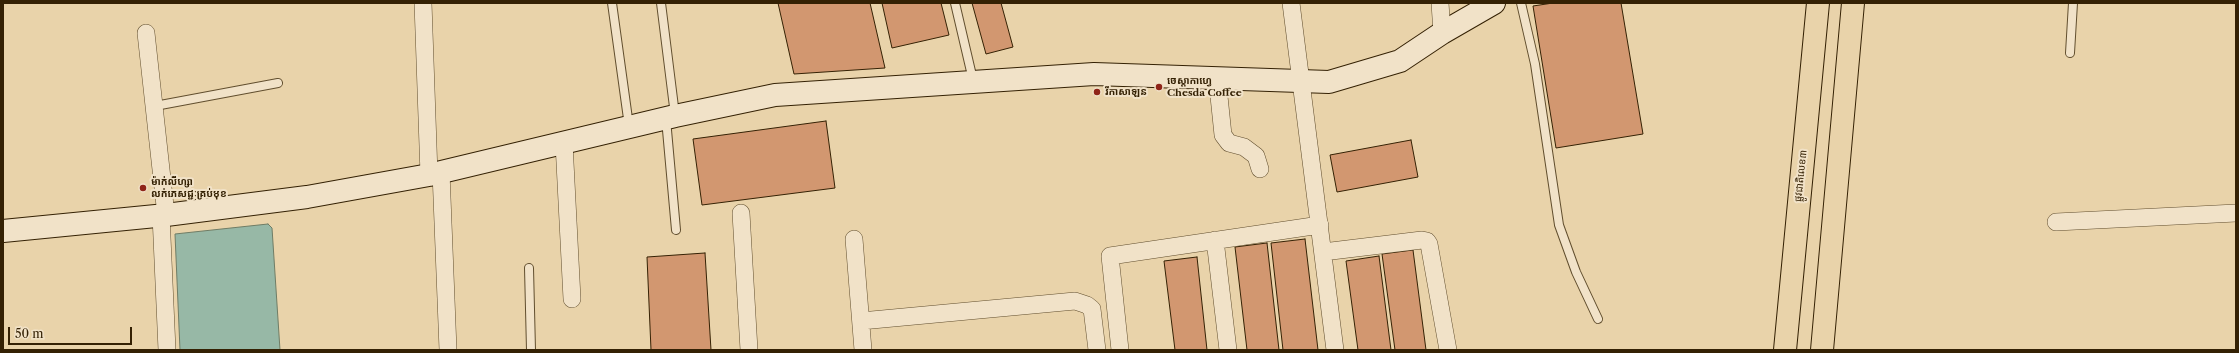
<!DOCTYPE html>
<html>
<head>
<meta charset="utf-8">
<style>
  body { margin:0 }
  #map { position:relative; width:2239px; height:353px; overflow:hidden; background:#e9d3aa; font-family:"Libre Caslon Text",serif }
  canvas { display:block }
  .frame { position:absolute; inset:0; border:4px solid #342104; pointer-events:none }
  .scale { position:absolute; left:8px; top:327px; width:124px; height:18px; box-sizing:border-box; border:2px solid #342104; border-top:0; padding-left:5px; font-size:12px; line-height:14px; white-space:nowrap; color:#342104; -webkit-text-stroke:3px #f1e2c8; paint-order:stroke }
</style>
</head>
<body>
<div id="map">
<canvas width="2239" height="353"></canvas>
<div class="frame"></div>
<div class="scale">50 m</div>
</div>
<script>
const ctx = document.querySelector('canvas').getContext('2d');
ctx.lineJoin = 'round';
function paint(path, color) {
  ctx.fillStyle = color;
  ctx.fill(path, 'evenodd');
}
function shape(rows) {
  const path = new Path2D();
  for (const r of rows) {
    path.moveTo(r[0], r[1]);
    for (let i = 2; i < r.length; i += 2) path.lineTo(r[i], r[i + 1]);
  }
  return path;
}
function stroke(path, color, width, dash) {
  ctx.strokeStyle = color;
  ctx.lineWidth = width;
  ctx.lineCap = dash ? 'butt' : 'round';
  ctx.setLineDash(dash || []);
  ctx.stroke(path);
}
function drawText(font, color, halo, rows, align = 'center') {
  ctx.font = font + ' "Libre Caslon Text","Noto Sans Khmer",serif';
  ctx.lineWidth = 4;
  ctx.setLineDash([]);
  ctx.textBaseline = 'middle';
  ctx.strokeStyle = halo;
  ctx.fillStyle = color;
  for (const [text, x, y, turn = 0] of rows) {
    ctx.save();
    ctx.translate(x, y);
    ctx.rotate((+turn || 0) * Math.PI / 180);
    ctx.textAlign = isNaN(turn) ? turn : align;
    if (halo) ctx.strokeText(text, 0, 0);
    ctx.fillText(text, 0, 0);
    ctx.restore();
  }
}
const water = shape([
  [268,224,272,228,280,350,180,350,175,234,268,224]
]);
paint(water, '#97b8a6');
stroke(water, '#6f7c65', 1);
const building = shape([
  [778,3,870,3,885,68,794,74,778,3],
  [882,3,941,3,949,35,892,48,882,3],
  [972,3,1001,3,1013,47,986,54,972,3],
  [1553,3,1621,3,1643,134,1556,148,1533,6,1553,3],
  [826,121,835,188,702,205,693,139,826,121],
  [1411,140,1418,177,1337,192,1330,155,1411,140],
  [1305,239,1318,350,1283,350,1271,243,1305,239],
  [1267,243,1279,350,1247,350,1235,247,1267,243],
  [1413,250,1426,350,1395,350,1382,254,1413,250],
  [705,253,711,350,651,350,647,257,705,253],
  [1379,256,1391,350,1358,350,1346,261,1379,256],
  [1197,257,1207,350,1175,350,1164,261,1197,257]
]);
paint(building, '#d29770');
stroke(building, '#342104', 1);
const lane = shape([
  [612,3,629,126],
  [661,3,675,115],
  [955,3,973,80],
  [1521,3,1535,64,1559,225,1576,272,1598,319],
  [2070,53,2073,3],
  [155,106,278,83],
  [666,119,676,230],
  [529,268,531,350]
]);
const street = shape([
  [423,3,429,175],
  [1291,3,1335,350],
  [1440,3,1442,33],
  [146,33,166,215],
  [1217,77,1223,135,1229,143,1244,147,1256,156,1260,169],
  [564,143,572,299],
  [441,172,448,350],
  [741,213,749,350],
  [161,215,167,350],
  [2056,222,2236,213],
  [854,239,863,350],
  [1215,240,1228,350],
  [1323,252,1422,240,1427,241,1429,244,1448,350],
  [861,321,1075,301,1087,305,1092,309,1097,350],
  [1120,350,1110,256,1320,225]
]);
const secondary = shape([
  [3,231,166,215,307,197,429,175,675,116,775,95,1094,74,1329,82,1400,61,1442,33,1494,3]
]);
const highway = shape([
  [1785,350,1818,3],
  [1822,350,1853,3]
]);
stroke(lane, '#614e2e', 10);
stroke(street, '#614e2e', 18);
stroke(secondary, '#342104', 24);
stroke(highway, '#342104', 24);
stroke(lane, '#f1e2c8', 8);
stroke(street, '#f1e2c8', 17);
stroke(secondary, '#f1e2c8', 22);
stroke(highway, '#e9d3aa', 22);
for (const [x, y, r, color] of [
  [1159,87,4,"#8f2418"],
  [1097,92,4,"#8f2418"],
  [143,188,4,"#8f2418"]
]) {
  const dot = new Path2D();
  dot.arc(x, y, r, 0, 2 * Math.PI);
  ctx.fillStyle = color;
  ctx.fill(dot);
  stroke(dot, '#f1e2c8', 1.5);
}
drawText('bold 10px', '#342104', '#f1e2c8', [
  ["ចេស្ដាកាហ្វេ",1167,81],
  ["Chesda Coffee",1167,93],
  ["រីកាសាឡន",1105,92],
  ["ម៉ាក់លីហ្សា",151,182],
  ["លក់ភេសជ្ជៈគ្រប់មុខ",151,194]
], 'left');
drawText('10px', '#342104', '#f1e2c8', [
  ["ផ្លូវជាតិលេខ៣",1801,176,-84]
]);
</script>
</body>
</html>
